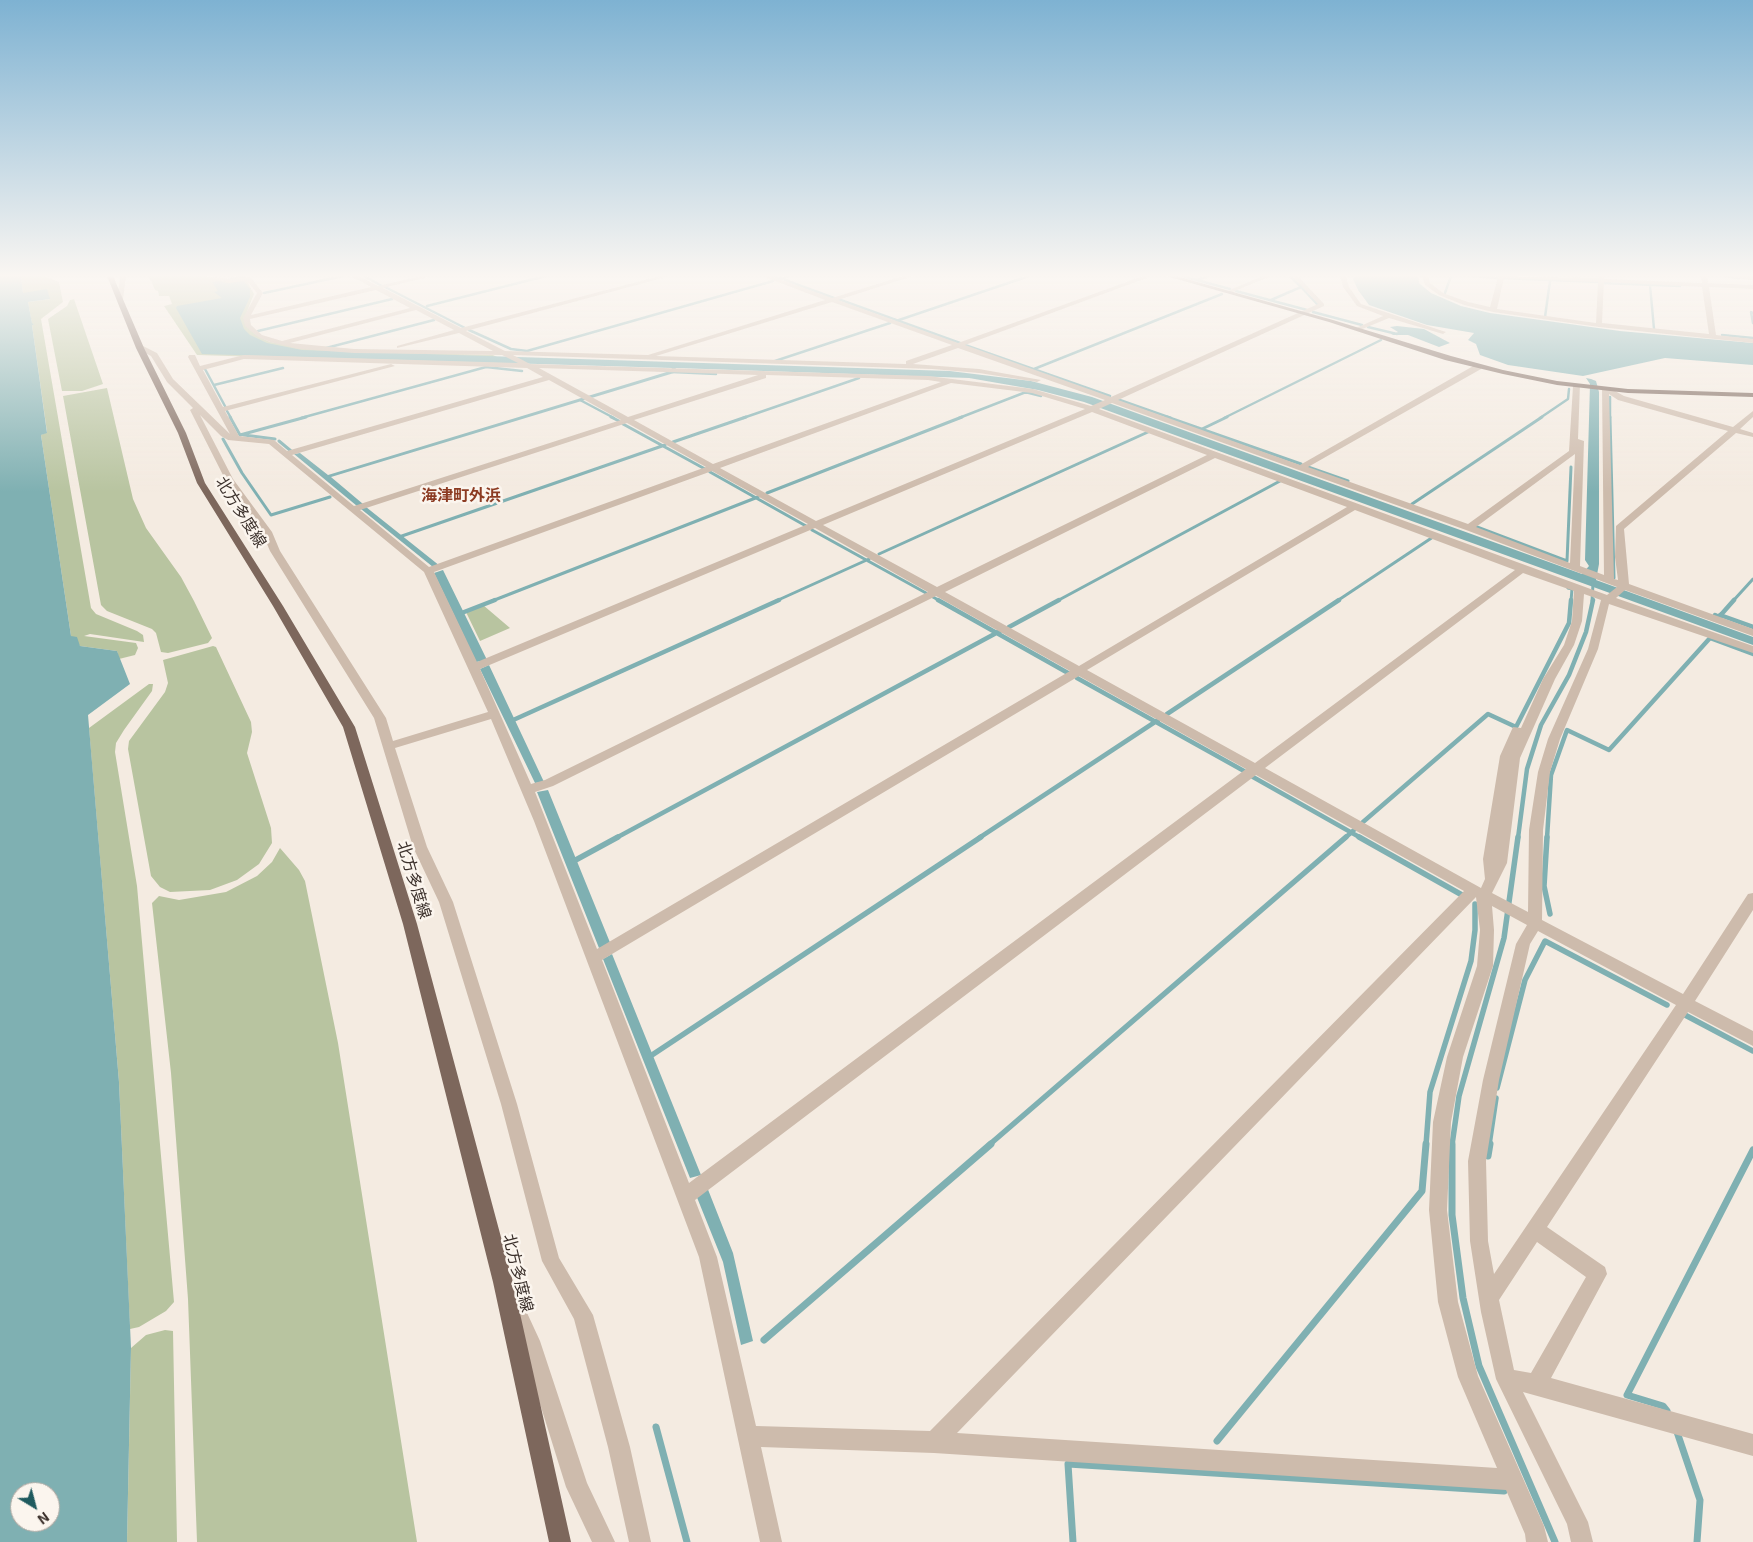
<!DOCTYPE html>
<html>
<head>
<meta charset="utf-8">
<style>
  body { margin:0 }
  #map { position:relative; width:1753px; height:1542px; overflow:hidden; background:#f4ebe1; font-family:"Exo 2",sans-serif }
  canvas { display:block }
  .north { position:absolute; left:10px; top:1482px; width:50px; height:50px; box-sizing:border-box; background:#fbf5ee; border:1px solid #aea6a0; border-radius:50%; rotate:143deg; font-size:14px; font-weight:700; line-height:20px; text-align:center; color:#3b302b }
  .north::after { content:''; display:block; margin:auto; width:18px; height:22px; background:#1f5a5e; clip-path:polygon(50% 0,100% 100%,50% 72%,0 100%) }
</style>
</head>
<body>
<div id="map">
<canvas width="1753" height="1542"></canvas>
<div class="north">N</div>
</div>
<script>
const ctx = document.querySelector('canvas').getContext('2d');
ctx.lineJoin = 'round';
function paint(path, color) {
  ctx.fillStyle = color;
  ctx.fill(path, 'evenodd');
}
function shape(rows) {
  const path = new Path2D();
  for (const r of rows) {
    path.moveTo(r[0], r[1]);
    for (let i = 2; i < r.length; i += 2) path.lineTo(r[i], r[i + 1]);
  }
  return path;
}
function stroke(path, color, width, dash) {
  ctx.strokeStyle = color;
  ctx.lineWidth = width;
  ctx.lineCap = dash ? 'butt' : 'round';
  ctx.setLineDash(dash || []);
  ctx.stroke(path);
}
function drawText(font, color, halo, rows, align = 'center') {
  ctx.font = font + ' "Exo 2","Noto Sans JP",sans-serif';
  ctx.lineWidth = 5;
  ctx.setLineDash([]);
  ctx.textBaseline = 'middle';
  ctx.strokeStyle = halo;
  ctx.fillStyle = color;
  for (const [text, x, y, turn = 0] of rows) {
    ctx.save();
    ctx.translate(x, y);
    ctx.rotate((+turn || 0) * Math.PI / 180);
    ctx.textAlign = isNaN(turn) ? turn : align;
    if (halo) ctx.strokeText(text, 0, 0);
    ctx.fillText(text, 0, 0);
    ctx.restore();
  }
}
paint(shape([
  [21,276,44,276,59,282,63,302,41,319,91,608,96,614,137,631,143,635,144,642,90,634,84,636,136,643,138,648,135,655,119,659,117,651,80,646,71,636,41,435,47,432,32,325,34,324,32,324,28,302,50,299,23,293],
  [149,276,205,276,228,282,246,279,254,294,244,319,246,326,258,336,270,342,383,352,493,355,513,365,197,355,164,306,172,304,169,296,159,296,158,291,155,290],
  [74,299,103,384,82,391,62,391,48,319,67,306,70,300],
  [107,388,133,499,146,528,181,577,194,601,212,638,208,643,168,653,161,652,156,633,152,629,107,611,101,605,63,396],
  [483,605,510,628,480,641,466,612],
  [213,646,216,647,251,722,252,732,247,753,271,828,272,843,259,864,237,880,210,890,170,892,160,887,151,876,128,749,129,741,165,692,168,683,163,660],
  [149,684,153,684,152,691,124,730,116,743,115,752,137,886,174,1302,166,1311,139,1327,130,1329,119,1082,89,728],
  [280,848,299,870,305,881,338,1043,417,1542,197,1542,188,1299,171,1073,152,903,159,896,179,900,226,892,257,876,272,862],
  [165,1330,173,1331,177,1542,127,1542,131,1348,146,1335]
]), '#b8c4a0');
paint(shape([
  [0,276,21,276,23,293,47,289,50,299,28,302,32,323,34,325,32,325,47,433,41,435,71,636,77,637,80,646,117,651,130,684,88,715,119,1082,131,1348,127,1542,0,1542],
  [20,1492,50,1492,50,1522,20,1522],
  [1355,276,1418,276,1419,283,1431,293,1461,306,1490,313,1620,331,1753,343,1753,365,1665,358,1583,376,1508,365,1480,355,1476,344,1468,340,1474,333,1427,325,1369,305,1358,290,1353,279],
  [219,281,227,283,244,281,250,289,250,297,240,318,244,329,250,335,267,343,302,350,950,371,1031,381,1092,397,1582,574,1589,566,1585,560,1590,384,1586,378,1591,379,1596,381,1599,392,1599,564,1596,580,1753,637,1753,645,1084,402,1038,390,969,378,676,368,674,373,331,477,363,504,357,506,294,454,300,453,328,475,670,371,672,368,202,354,176,308,177,306,222,298,214,292,218,291,212,282],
  [1397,326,1424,329,1450,343,1439,347,1408,335,1391,335,1398,332,1390,327],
  [366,507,440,566,433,567,361,509],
  [443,570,487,660,476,662,434,573],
  [489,665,544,782,535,783,480,669],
  [548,790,611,945,599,948,537,792],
  [612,954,701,1175,690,1178,603,959],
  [707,1187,733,1253,753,1341,741,1345,723,1262,696,1195]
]), '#7fb0b2');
stroke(shape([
  [364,276,382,286],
  [773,276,781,279],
  [1182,276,1230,289],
  [1290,276,1301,287],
  [1472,276,1499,278],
  [1724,276,1739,278],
  [1503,278,1598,282],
  [231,279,244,276],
  [780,279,789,276],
  [785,280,834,298],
  [1198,280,1208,276],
  [1602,283,1680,286],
  [1650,285,1654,329],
  [385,287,465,328],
  [1236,291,1307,310],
  [264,293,343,276],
  [1445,293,1451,276],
  [838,299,960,343],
  [1271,300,1301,287,1317,304],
  [427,306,546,276],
  [1313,312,1362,325],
  [1753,313,1751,312,1753,323],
  [1545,317,1550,281],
  [896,321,1029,276],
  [1368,327,1397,334],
  [469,330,511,349,527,351,773,281],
  [258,331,392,299],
  [1722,335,1753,338],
  [965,345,1110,396],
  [326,348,434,320],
  [775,361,890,323],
  [205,369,226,408],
  [1034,369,1222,294],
  [672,372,716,374],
  [214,385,283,368],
  [1025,392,1041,396],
  [1610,397,1610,418],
  [1117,399,1171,418],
  [580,400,614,418],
  [227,411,231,418],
  [301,418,486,367,522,371],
  [743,418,859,378],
  [959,418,1026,392],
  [1224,418,1381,340],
  [1540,418,1568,399,1569,389]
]), '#7fb0b2', 2.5);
stroke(shape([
  [230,417,240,435],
  [611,417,619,421],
  [1167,417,1301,464],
  [1610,417,1614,578],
  [623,424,705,469],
  [1202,429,1227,417],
  [240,435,306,417],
  [244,435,275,439],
  [223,439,242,473,271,515,330,497],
  [279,441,291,451],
  [673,442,746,417],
  [1308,467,1348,481],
  [710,472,806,526],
  [767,493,962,417],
  [1412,504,1542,417],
  [1477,527,1567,561,1571,467],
  [812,530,926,593],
  [399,537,665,445],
  [879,554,1148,432],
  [1568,588,1572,589,1571,601],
  [933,597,940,601],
  [492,601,758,497],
  [776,601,869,559],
  [1057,601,1280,481],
  [1337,601,1433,537],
  [1592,601,1593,584],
  [1733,601,1753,579]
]), '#7fb0b2', 3);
stroke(shape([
  [938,600,1068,673],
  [459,614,495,600],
  [1715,615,1719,617,1734,600],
  [1720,615,1753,627],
  [1009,627,1059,600],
  [1710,638,1753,654],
  [1077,678,1244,771],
  [1167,714,1339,600],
  [511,721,779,600],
  [1253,777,1361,838],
  [1363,822,1488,714,1516,727,1569,623,1571,600],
  [616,838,1000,631],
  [979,838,1158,720],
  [1345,838,1354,830],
  [1518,838,1527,769,1541,725,1569,675,1586,632,1593,600],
  [1547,838,1551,775,1567,730,1609,750,1710,638]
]), '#7fb0b2', 4.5);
stroke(shape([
  [1359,837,1462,895],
  [1547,837,1544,886,1550,914],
  [572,862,618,837],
  [1685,1015,1753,1051],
  [649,1057,981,837],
  [1497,1088,1525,980,1545,941,1667,1005],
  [989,1145,1346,837],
  [1426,1145,1430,1092,1471,961,1475,930,1475,904],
  [1452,1145,1459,1096,1504,938,1518,837],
  [1489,1145,1496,1098]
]), '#7fb0b2', 5.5);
stroke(shape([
  [1452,1144,1452,1215,1463,1298,1479,1366,1555,1542],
  [1488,1156,1490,1144],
  [764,1340,991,1144],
  [1667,1411,1663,1406,1627,1395,1753,1150],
  [656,1427,687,1542],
  [1677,1432,1700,1500,1697,1542],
  [1217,1441,1422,1191,1426,1144],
  [1073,1542,1068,1464,1504,1491]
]), '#7fb0b2', 7);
paint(shape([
  [120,276,126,276,123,300,120,302,117,300,120,276],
  [208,276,229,279,255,276,251,278,263,293,251,315,371,287,351,276,359,276,378,286,421,276,432,276,383,288,461,328,660,276,670,276,466,331,505,351,648,355,825,300,762,276,771,276,832,298,903,276,913,276,838,300,958,343,1143,276,1152,276,965,345,1111,397,1318,304,1292,276,1298,276,1324,304,1324,306,1118,400,1300,465,1475,365,1481,365,1481,369,1308,467,1468,524,1569,451,1573,386,1580,384,1578,439,1584,441,1580,566,1604,575,1602,387,1608,387,1624,396,1733,427,1753,411,1753,417,1740,429,1753,433,1753,437,1736,433,1624,529,1629,584,1753,629,1753,636,1625,590,1616,598,1753,646,1753,653,1609,604,1598,649,1560,739,1550,772,1543,830,1542,920,1683,994,1748,894,1753,893,1753,910,1695,1001,1753,1031,1753,1046,1688,1012,1547,1227,1605,1267,1607,1274,1551,1378,1753,1434,1753,1456,1523,1392,1588,1522,1593,1542,1571,1542,1567,1524,1496,1379,1481,1312,1470,1241,1468,1161,1483,1080,1516,944,1527,925,1492,906,1494,930,1493,966,1463,1057,1451,1122,1447,1210,1458,1302,1478,1376,1544,1526,1548,1542,1526,1542,1525,1534,1506,1490,934,1453,761,1447,782,1542,760,1542,699,1257,534,821,491,719,395,748,427,847,453,902,517,1104,559,1258,593,1315,630,1447,651,1542,629,1542,608,1447,574,1319,542,1261,501,1104,439,902,413,847,374,718,270,551,262,532,225,479,190,410,193,408,167,382,151,356,136,348,143,346,157,353,173,379,230,434,188,357,189,355,195,355,200,366,244,355,518,363,502,355,354,353,299,349,270,342,258,337,245,326,243,318,257,293,246,280,229,283,208,276],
  [376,290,410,308,282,341,262,335,251,325,250,319,376,290],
  [832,302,952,345,906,361,906,364,656,356,832,302],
  [416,310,454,330,397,346,397,348,459,333,493,351,354,349,290,343,416,310],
  [958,348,1105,400,1091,406,1033,389,928,376,530,364,513,355,932,369,979,373,1037,382,1041,380,979,369,913,364,958,348],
  [244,359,527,368,543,377,287,451,274,440,239,436,225,411,395,366,391,364,223,407,203,370,244,359],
  [539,368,758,375,628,417,539,368],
  [766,375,928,380,941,382,713,464,634,420,766,378,766,375],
  [549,380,621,420,354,506,292,455,549,380],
  [951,383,1032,393,1085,409,816,521,720,468,951,383],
  [1609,394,1618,400,1728,431,1616,526,1615,557,1618,580,1614,579,1609,394],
  [1112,403,1466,530,1617,587,1607,595,1099,409,1112,403],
  [1092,412,1207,455,937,587,823,525,1092,412],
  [200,415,221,436,228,440,269,444,424,572,488,712,393,741,386,718,280,551,272,532,233,479,200,415],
  [627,423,706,467,429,567,360,510,627,423],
  [1575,454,1570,563,1476,527,1575,454],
  [1215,458,1347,507,1079,666,945,592,1215,458],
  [712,471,808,524,477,662,434,572,712,471],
  [1355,510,1515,570,1255,763,1087,670,1355,510],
  [815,528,928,592,545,780,531,784,480,669,815,528],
  [1523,573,1574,591,1572,621,1564,645,1543,679,1521,728,1513,727,1500,756,1483,859,1485,879,1481,888,1265,768,1523,573],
  [1584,594,1601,600,1588,649,1548,739,1538,772,1529,830,1528,912,1492,893,1507,863,1520,758,1555,679,1574,645,1582,621,1584,594],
  [936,596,1070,671,597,949,535,792,553,786,936,596],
  [1079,676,1246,769,689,1183,602,960,1079,676],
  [1256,775,1464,891,930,1431,756,1426,717,1257,695,1200,1256,775],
  [1476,897,1480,930,1477,966,1447,1057,1433,1122,1429,1210,1438,1302,1458,1377,1497,1468,957,1433,1476,897],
  [1538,931,1676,1005,1494,1274,1488,1241,1486,1161,1499,1080,1530,944,1538,931],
  [1537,1242,1586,1277,1531,1373,1514,1370,1499,1300,1537,1242],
  [1263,276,1271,276,1230,293,1225,292,1263,276],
  [1340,276,1346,276,1349,287,1361,304,1446,332,1443,334,1389,318,1360,330,1356,330,1356,328,1383,316,1357,306,1343,287,1340,276],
  [1422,276,1428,276,1430,283,1443,293,1468,302,1490,307,1498,277,1496,276,1598,278,1598,276,1604,276,1604,279,1702,283,1701,276,1707,276,1708,283,1753,285,1753,289,1709,287,1716,335,1753,339,1753,343,1599,327,1493,312,1464,305,1439,295,1425,285,1422,276],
  [1504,278,1598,282,1596,323,1497,309,1504,278],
  [1604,282,1702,287,1709,334,1602,323,1604,282],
  [1732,276,1753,276,1753,280,1735,278,1732,276],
  [515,1299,522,1302,540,1341,587,1483,615,1542,592,1542,566,1487,521,1343,505,1309,508,1302,515,1299]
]), '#cdbbac');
paint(shape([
  [107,276,113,276,144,348,186,433,205,483,283,606,355,727,417,924,513,1282,571,1542,549,1542,493,1282,403,924,343,727,273,606,197,483,178,433,136,348,107,276],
  [1166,276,1176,276,1333,320,1451,356,1503,370,1557,381,1628,389,1753,393,1753,397,1628,393,1557,385,1503,374,1445,360,1329,322,1166,276]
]), '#7d675c');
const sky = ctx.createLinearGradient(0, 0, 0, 492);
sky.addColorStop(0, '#7eb2d2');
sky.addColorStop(0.56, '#faf6f2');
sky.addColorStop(1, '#faf6f200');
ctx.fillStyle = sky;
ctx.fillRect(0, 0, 1753, 492);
drawText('bold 16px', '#8c3b22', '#fbf5ee', [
  ["海津町外浜",461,496]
]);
drawText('16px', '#3b302b', '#fbf5ee', [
  ["北方多度線",241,512,58],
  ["北方多度線",414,880,73],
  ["北方多度線",518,1273,76]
]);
</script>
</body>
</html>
